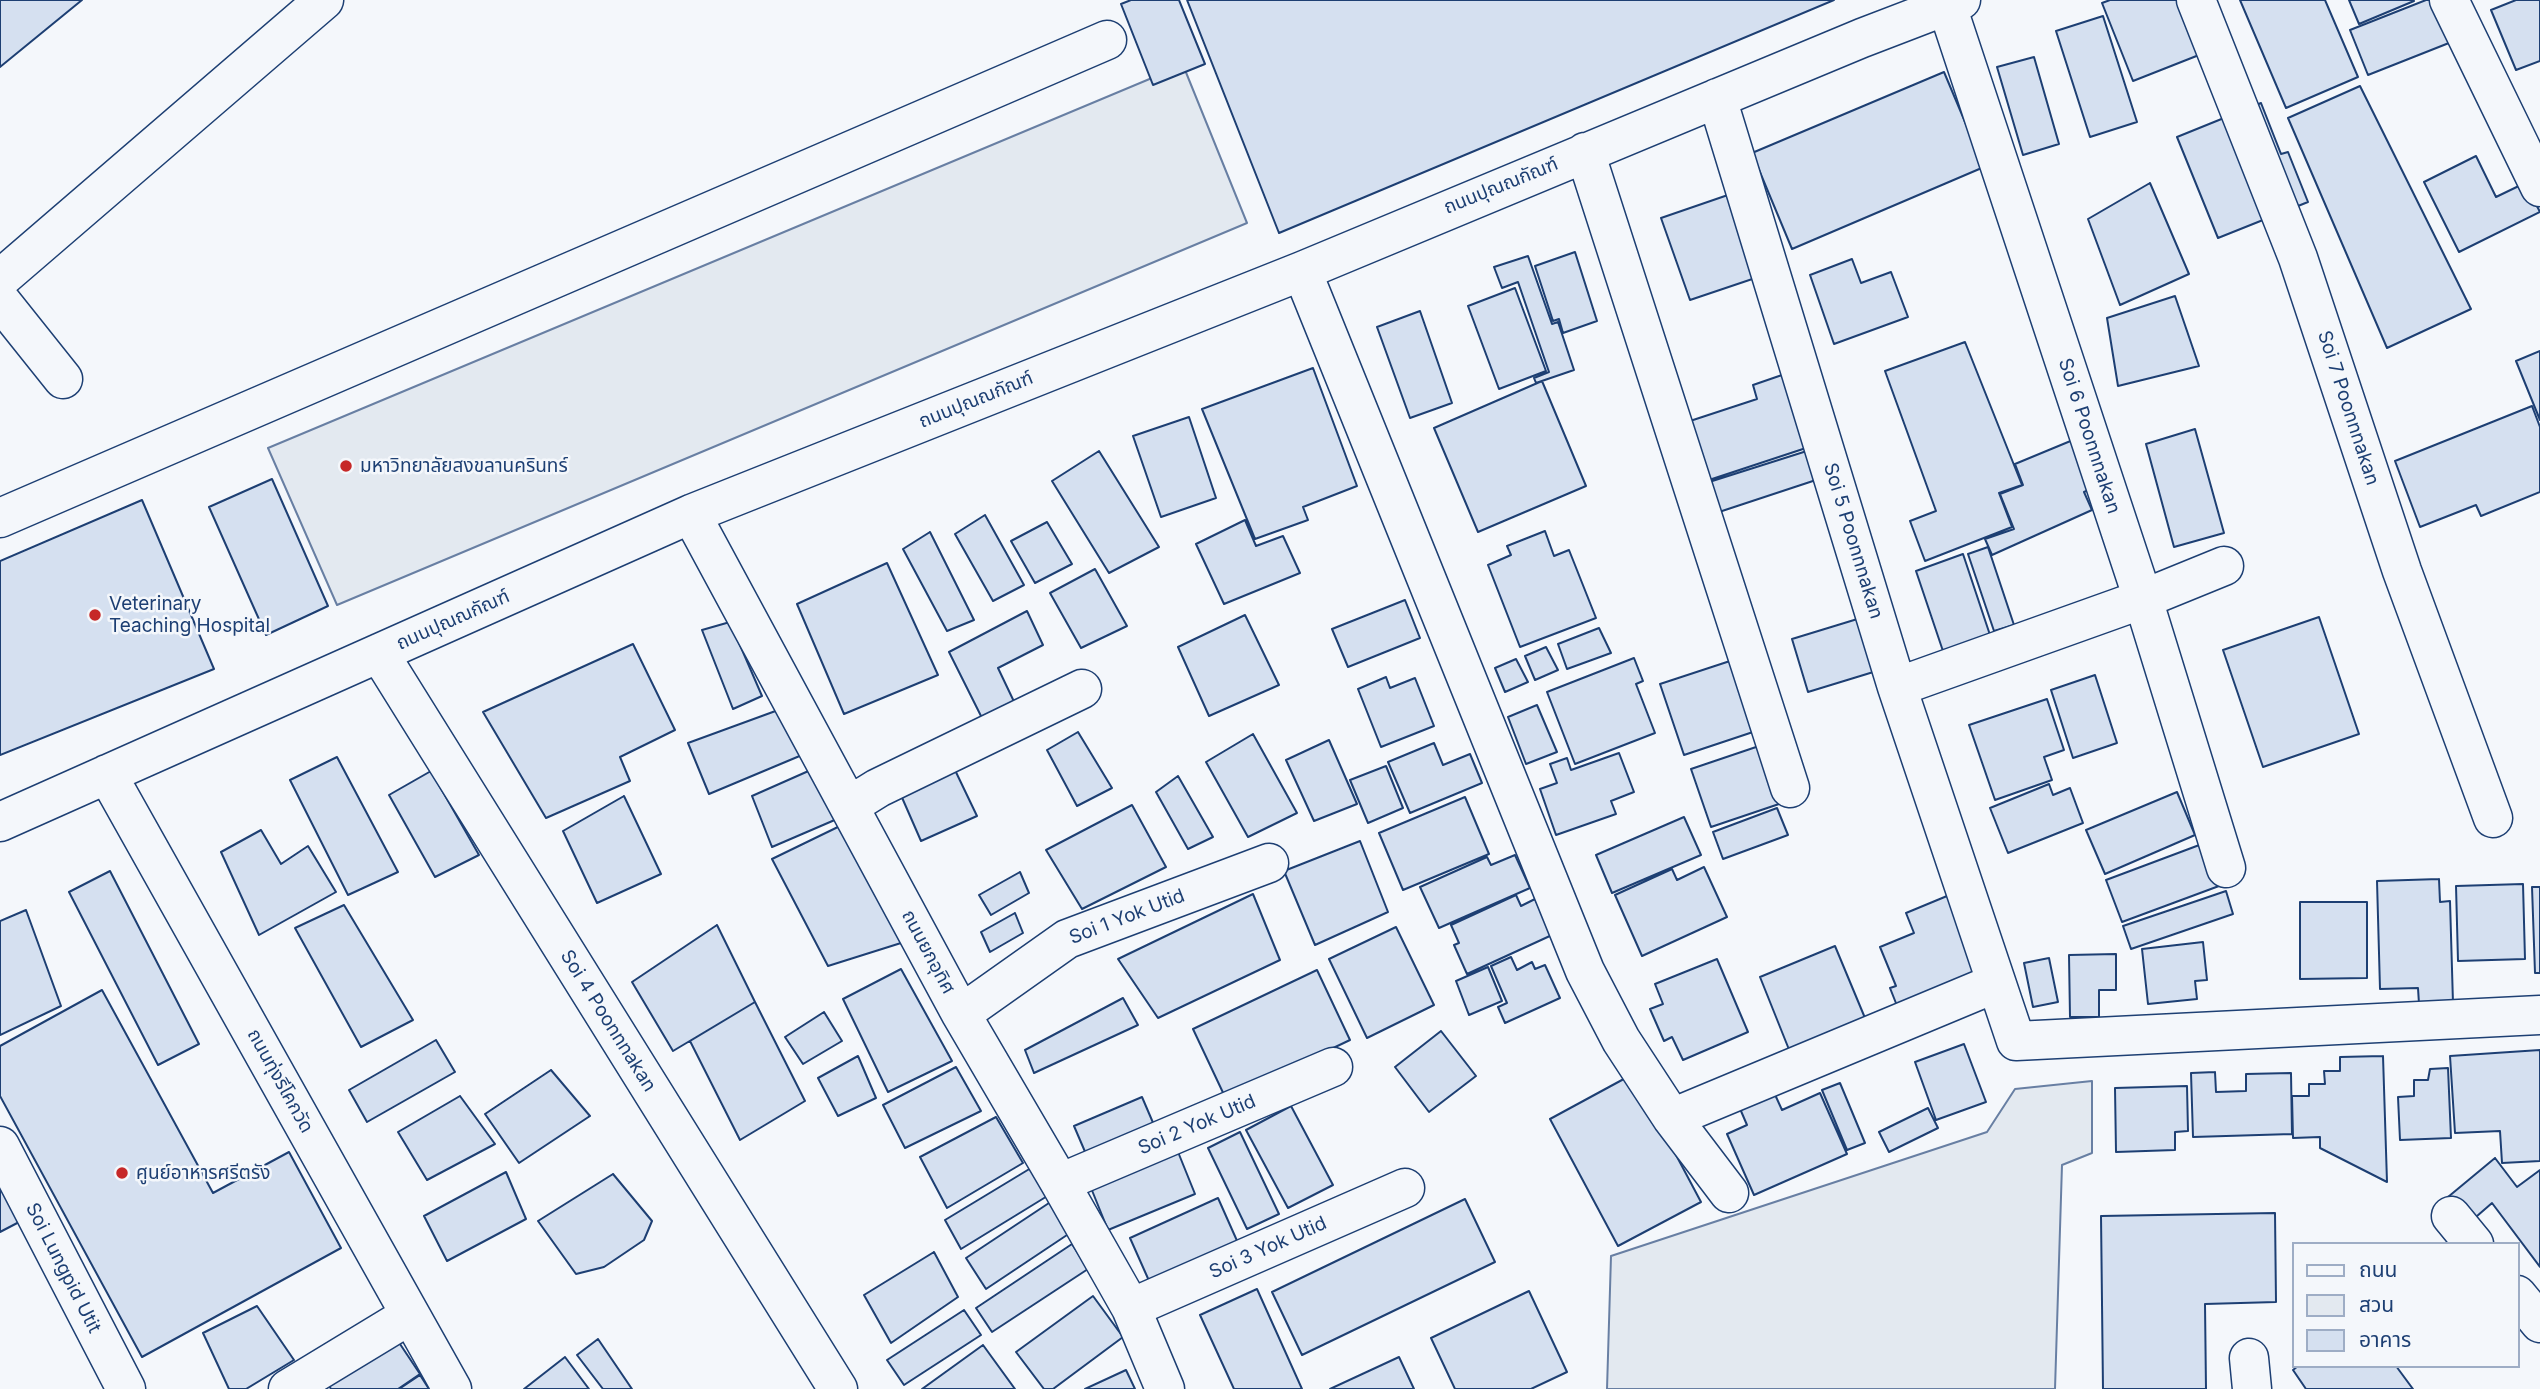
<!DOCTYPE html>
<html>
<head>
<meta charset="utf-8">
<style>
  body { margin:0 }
  #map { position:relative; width:2540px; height:1389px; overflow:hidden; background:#f4f7fb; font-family:Inter,"Noto Sans Thai",sans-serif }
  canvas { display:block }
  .legend { position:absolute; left:2292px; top:1242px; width:228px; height:126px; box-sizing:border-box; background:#f4f7fb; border:2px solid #9eadc5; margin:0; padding:9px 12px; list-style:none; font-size:21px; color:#1d3f73 }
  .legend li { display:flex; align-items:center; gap:14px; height:35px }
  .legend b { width:35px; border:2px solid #9eadc5 }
</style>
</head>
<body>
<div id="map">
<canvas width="2540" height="1389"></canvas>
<ul class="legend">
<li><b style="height:9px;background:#f4f7fb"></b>ถนน</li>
<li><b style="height:19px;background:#e3e9f0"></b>สวน</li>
<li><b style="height:19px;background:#d5e0f0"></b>อาคาร</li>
</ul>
</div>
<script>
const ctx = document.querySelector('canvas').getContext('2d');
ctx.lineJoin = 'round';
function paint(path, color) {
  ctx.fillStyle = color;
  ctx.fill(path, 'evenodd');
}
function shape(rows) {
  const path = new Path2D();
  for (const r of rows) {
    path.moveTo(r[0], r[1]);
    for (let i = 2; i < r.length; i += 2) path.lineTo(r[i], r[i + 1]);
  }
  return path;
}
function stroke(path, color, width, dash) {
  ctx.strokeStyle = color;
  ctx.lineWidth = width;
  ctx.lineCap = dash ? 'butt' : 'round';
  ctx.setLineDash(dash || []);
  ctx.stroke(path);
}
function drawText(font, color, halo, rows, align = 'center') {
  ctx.font = font + ' Inter,"Noto Sans Thai",sans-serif';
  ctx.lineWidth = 5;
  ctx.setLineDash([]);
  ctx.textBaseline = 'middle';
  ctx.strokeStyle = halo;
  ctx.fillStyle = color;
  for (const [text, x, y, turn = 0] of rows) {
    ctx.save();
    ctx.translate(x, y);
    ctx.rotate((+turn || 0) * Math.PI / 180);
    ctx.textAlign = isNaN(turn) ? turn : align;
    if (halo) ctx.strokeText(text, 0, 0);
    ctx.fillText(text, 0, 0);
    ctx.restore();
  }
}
const green = shape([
  [1183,65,1247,223,337,605,268,448,1183,65],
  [2092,1081,2092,1153,2062,1165,2055,1389,1607,1389,1611,1256,1987,1132,2015,1089,2092,1081]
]);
paint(green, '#e3e9f0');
stroke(green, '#687fa3', 2);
const building = shape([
  [0,0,82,0,0,67,0,0],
  [1131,0,1179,0,1205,64,1153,85,1121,4,1131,0],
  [1187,0,1834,0,1279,233,1187,0],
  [2110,0,2178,0,2199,55,2133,81,2102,3,2110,0],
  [2240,0,2325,0,2358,77,2286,108,2240,0],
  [2349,0,2413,0,2414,1,2359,24,2349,0],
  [2426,0,2438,0,2454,41,2368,75,2350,30,2426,0],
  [2516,0,2540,0,2540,61,2516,70,2491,10,2516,0],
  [2103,16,2137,122,2090,137,2056,31,2103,16],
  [2034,57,2059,144,2023,155,1997,67,2034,57],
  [1944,72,1984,167,1792,249,1752,153,1944,72],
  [2360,86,2471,309,2387,348,2288,118,2360,86],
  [2261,103,2281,154,2288,152,2308,202,2218,238,2177,137,2261,103],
  [2476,156,2496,197,2525,183,2540,212,2459,252,2424,182,2476,156],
  [2150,183,2189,274,2120,305,2088,219,2150,183],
  [1757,185,1785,268,1690,300,1661,218,1757,185],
  [1575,252,1597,321,1563,333,1559,319,1553,321,1535,266,1575,252],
  [1528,256,1552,324,1558,322,1574,370,1536,383,1534,378,1549,372,1518,282,1502,288,1494,267,1528,256],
  [1852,259,1861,283,1891,272,1908,317,1834,344,1810,275,1852,259],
  [1515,288,1546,371,1499,389,1468,306,1515,288],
  [2175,296,2199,366,2118,386,2107,318,2175,296],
  [1420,311,1452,403,1410,418,1377,327,1420,311],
  [1965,342,2022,485,1999,493,2012,527,1925,561,1910,521,1936,511,1885,371,1965,342],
  [2540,351,2540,420,2516,361,2540,351],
  [1313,368,1357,486,1303,507,1308,520,1255,539,1202,409,1313,368],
  [1782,375,1806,448,1706,481,1687,422,1757,399,1753,385,1782,375],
  [1542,381,1586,486,1478,532,1434,428,1542,381],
  [2532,406,2540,427,2540,492,2481,516,2476,505,2420,527,2395,461,2532,406],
  [1189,417,1216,498,1161,517,1133,436,1189,417],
  [2195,429,2224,533,2174,547,2146,444,2195,429],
  [2085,435,2105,483,2084,492,2092,510,1992,555,1985,539,2014,529,2000,494,2023,485,2015,464,2085,435],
  [1810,450,1819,479,1716,513,1706,483,1810,450],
  [1099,451,1159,547,1109,573,1052,481,1099,451],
  [272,479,328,606,266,635,209,507,272,479],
  [142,500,214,669,0,755,0,561,142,500],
  [985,515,1024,585,993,601,955,534,985,515],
  [1245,520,1256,546,1283,536,1300,573,1224,604,1196,544,1245,520],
  [1047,522,1072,564,1035,583,1011,541,1047,522],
  [1545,531,1554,556,1569,550,1596,618,1520,647,1488,565,1511,555,1507,546,1545,531],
  [930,532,974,620,947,631,903,549,930,532],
  [1988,547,2014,625,1994,631,1968,554,1988,547],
  [1963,554,1993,644,1946,660,1916,571,1963,554],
  [887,563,938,675,844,714,797,604,887,563],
  [1095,569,1127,626,1081,648,1050,593,1095,569],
  [1405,600,1420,638,1348,667,1332,629,1405,600],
  [1027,611,1043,645,998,668,1018,710,986,726,949,652,1027,611],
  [1877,613,1893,666,1808,692,1792,639,1877,613],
  [1245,615,1279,685,1209,716,1178,647,1245,615],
  [2319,617,2359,734,2263,767,2223,650,2319,617],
  [730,622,762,696,733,709,702,630,730,622],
  [1599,628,1611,653,1567,669,1558,644,1599,628],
  [633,644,675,730,620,757,630,781,546,818,483,712,633,644],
  [1546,647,1558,670,1535,680,1525,656,1546,647],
  [1634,658,1643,681,1636,684,1655,733,1575,764,1547,692,1634,658],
  [1516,659,1528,682,1505,692,1495,668,1516,659],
  [1730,661,1753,732,1684,755,1660,684,1730,661],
  [2095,675,2117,743,2073,758,2051,690,2095,675],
  [1386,677,1390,688,1415,678,1434,726,1381,747,1358,689,1386,677],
  [2047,699,2064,750,2044,757,2052,780,1995,800,1969,725,2047,699],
  [1537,705,1557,752,1526,764,1508,717,1537,705],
  [781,709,802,755,709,794,688,743,781,709],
  [1078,732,1112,788,1077,806,1047,750,1078,732],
  [1253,734,1297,813,1248,837,1206,762,1253,734],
  [1329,740,1357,804,1314,821,1286,760,1329,740],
  [1434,743,1443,765,1470,754,1482,783,1410,813,1388,762,1434,743],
  [1762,745,1782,803,1711,827,1691,769,1762,745],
  [1619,753,1634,792,1611,801,1616,814,1556,835,1540,789,1557,783,1550,764,1567,758,1571,770,1619,753],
  [337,757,398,872,348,895,290,780,337,757],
  [1386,766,1403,808,1368,823,1350,780,1386,766],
  [954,768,977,816,921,841,900,793,954,768],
  [813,769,837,819,772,847,752,796,813,769],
  [431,771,479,855,435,877,389,795,431,771],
  [1178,776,1213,837,1188,849,1156,792,1178,776],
  [2049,784,2053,795,2070,788,2083,823,2008,853,1990,808,2049,784],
  [2177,792,2195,835,2105,874,2086,830,2177,792],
  [624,796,661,874,597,903,563,831,624,796],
  [1465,797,1489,854,1403,890,1379,833,1465,797],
  [1132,805,1166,867,1082,909,1046,850,1132,805],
  [1777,808,1788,835,1723,859,1713,832,1777,808],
  [1684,817,1701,855,1612,893,1596,855,1684,817],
  [842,825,901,943,828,966,772,859,842,825],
  [261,830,281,864,308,846,336,892,259,935,221,852,261,830],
  [1360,841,1388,912,1315,945,1284,871,1360,841],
  [2202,844,2219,886,2122,922,2106,880,2202,844],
  [1515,855,1530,888,1439,928,1420,887,1487,857,1491,865,1515,855],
  [1704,867,1727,917,1642,956,1615,895,1672,869,1677,880,1704,867],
  [110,871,199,1044,158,1065,69,892,110,871],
  [1020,872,1029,893,991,915,979,895,1020,872],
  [2439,879,2440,902,2450,901,2453,1003,2419,1004,2418,988,2380,989,2377,881,2439,879],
  [1976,884,2003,985,1905,1026,1890,988,1896,986,1880,947,1914,933,1906,913,1976,884],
  [2523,884,2525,959,2458,961,2456,886,2523,884],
  [2532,887,2540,887,2540,973,2535,973,2532,887],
  [2226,891,2233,914,2131,949,2123,926,2226,891],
  [1253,894,1280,960,1158,1018,1118,959,1253,894],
  [1516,895,1521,906,1535,899,1552,935,1467,974,1454,945,1459,943,1451,925,1516,895],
  [2300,902,2367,902,2367,978,2300,979,2300,902],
  [344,905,413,1020,361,1047,295,928,344,905],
  [26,910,61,1006,0,1035,0,921,26,910],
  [1015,913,1023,933,990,952,981,932,1015,913],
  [717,925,755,1002,673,1051,632,982,717,925],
  [1396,927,1434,1005,1367,1038,1329,959,1396,927],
  [2203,942,2207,980,2195,981,2197,999,2148,1004,2142,949,2203,942],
  [1835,946,1870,1030,1794,1062,1760,977,1835,946],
  [2116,954,2116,990,2099,990,2099,1017,2070,1017,2069,955,2116,954],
  [1511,957,1517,970,1532,962,1535,969,1545,965,1560,998,1505,1023,1498,1007,1507,1003,1491,966,1511,957],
  [2049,958,2058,1002,2033,1007,2024,963,2049,958],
  [1717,959,1748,1032,1683,1060,1672,1037,1664,1041,1650,1009,1663,1004,1655,984,1717,959],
  [1488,967,1502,1001,1469,1015,1456,981,1488,967],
  [901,969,952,1061,888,1092,843,999,901,969],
  [1317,970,1350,1040,1226,1099,1193,1029,1317,970],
  [102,990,213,1193,289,1152,341,1248,142,1357,0,1096,0,1046,102,990],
  [1123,998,1138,1025,1034,1073,1025,1050,1123,998],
  [755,1002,805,1101,740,1140,690,1041,755,1002],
  [824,1012,842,1041,803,1064,785,1037,824,1012],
  [1441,1031,1476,1076,1429,1112,1395,1067,1441,1031],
  [436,1040,455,1072,367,1122,349,1090,436,1040],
  [1964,1044,1986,1102,1936,1120,1915,1062,1964,1044],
  [2540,1050,2540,1161,2502,1163,2500,1131,2455,1133,2450,1056,2540,1050],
  [858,1056,876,1098,838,1116,818,1078,858,1056],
  [2383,1056,2387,1182,2320,1148,2320,1137,2293,1138,2292,1096,2309,1096,2309,1084,2325,1084,2324,1071,2340,1071,2340,1057,2383,1056],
  [956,1067,981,1111,905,1148,883,1105,956,1067],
  [2448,1068,2451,1138,2400,1140,2398,1097,2414,1096,2414,1080,2428,1080,2430,1069,2448,1068],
  [551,1070,590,1116,519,1163,485,1114,551,1070],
  [2215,1072,2216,1092,2246,1091,2246,1074,2291,1073,2292,1134,2193,1137,2191,1073,2215,1072],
  [1633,1074,1701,1202,1618,1246,1550,1119,1633,1074],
  [1840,1083,1865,1143,1847,1150,1822,1090,1840,1083],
  [2187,1086,2188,1131,2175,1132,2175,1150,2116,1152,2115,1088,2187,1086],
  [1772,1088,1782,1110,1820,1093,1847,1154,1754,1195,1727,1134,1747,1125,1738,1104,1772,1088],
  [460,1096,495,1144,427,1180,398,1132,460,1096],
  [1142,1097,1154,1125,1086,1154,1074,1126,1142,1097],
  [1291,1106,1333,1185,1288,1208,1246,1130,1291,1106],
  [1928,1108,1938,1128,1889,1152,1879,1132,1928,1108],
  [996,1117,1023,1163,947,1208,920,1157,996,1117],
  [1240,1132,1279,1214,1247,1229,1208,1148,1240,1132],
  [1176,1147,1195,1194,1108,1230,1089,1183,1176,1147],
  [2495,1158,2517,1187,2540,1170,2540,1267,2492,1203,2469,1223,2448,1197,2495,1158],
  [1031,1168,1049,1195,961,1249,945,1220,1031,1168],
  [506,1172,526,1219,447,1261,424,1216,506,1172],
  [613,1174,652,1221,644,1240,604,1267,576,1274,538,1221,613,1174],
  [0,1176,23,1220,0,1232,0,1176],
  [1218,1198,1238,1243,1150,1283,1130,1238,1218,1198],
  [1055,1199,1076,1229,986,1289,966,1258,1055,1199],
  [1465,1199,1495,1262,1302,1355,1272,1292,1465,1199],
  [2275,1213,2276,1302,2205,1304,2206,1389,2103,1389,2101,1216,2275,1213],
  [1072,1244,1088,1269,992,1332,976,1308,1072,1244],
  [934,1252,958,1297,891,1343,864,1295,934,1252],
  [1257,1289,1302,1389,1234,1389,1200,1315,1257,1289],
  [1529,1291,1567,1372,1531,1389,1455,1389,1431,1338,1529,1291],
  [1093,1296,1123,1337,1053,1389,1044,1389,1016,1352,1093,1296],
  [257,1306,294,1360,246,1389,229,1389,203,1333,257,1306],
  [964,1310,981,1335,904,1385,887,1360,964,1310],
  [396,1338,420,1374,398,1389,331,1389,328,1384,396,1338],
  [598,1339,632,1389,603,1389,577,1355,598,1339],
  [983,1345,1015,1389,922,1389,983,1345],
  [565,1357,589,1389,524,1389,565,1357],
  [1399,1357,1414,1389,1330,1389,1399,1357],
  [2298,1366,2396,1366,2413,1389,2306,1389,2293,1370,2298,1366],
  [1126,1370,1135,1389,1085,1389,1126,1370],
  [420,1375,429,1389,399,1389,420,1375]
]);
paint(building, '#d5e0f0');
stroke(building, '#1d3f73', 2);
const minor = shape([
  [2196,0,2298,258,2402,571,2493,818],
  [2449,0,2540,187],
  [1947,6,2143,599,2226,868],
  [1717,98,1897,687,2016,1041,2540,1015],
  [1585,152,1790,788],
  [1302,271,1585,971,1621,1040,1672,1118,1729,1193],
  [0,279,324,0],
  [0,300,63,379],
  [691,514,961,1014,1060,1183,1131,1308,1165,1389],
  [0,518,1107,40],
  [379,653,838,1389],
  [1897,687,2143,599,2224,566],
  [107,774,452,1389],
  [849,806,878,788,1082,689],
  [0,822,691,514,1302,271,1862,38,1961,0],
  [961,1014,1067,939,1269,863],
  [1672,1118,1996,983],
  [0,1146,126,1389],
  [1060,1183,1333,1067],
  [2451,1216,2474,1244],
  [2517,1295,2540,1323],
  [1131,1308,1405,1188],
  [2249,1358,2252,1389],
  [288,1389,410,1315]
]);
stroke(minor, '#1d3f73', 41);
stroke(minor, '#f4f7fb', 38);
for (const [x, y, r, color] of [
  [346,466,7,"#c62828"],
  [95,615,7,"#c62828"],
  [122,1173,7,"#c62828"]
]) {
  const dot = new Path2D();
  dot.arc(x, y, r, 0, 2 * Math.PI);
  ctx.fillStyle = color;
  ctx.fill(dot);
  stroke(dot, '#f4f7fb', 2.5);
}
drawText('19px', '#1d3f73', '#f4f7fb', [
  ["ถนนปุณณกัณฑ์",1501,186,-22],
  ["ถนนปุณณกัณฑ์",976,400,-22],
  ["Soi 7 Poonnnakan",2348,408,72],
  ["Soi 6 Poonnnakan",2089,436,72],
  ["Soi 5 Poonnnakan",1853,541,73],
  ["ถนนปุณณกัณฑ์",453,620,-24],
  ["Soi 1 Yok Utid",1127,917,-21],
  ["ถนนยกอุทิศ",928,952,62],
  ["Soi 4 Poonnnakan",608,1021,58],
  ["ถนนทุ่งรีโคกวัด",280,1081,61],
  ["Soi 2 Yok Utid",1197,1125,-23],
  ["Soi 3 Yok Utid",1268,1248,-24],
  ["Soi Lungpid Utit",63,1268,63]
]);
drawText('19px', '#1d3f73', '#f4f7fb', [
  ["มหาวิทยาลัยสงขลานครินทร์",360,466],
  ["Veterinary",109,604],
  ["Teaching Hospital",109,626],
  ["ศูนย์อาหารศรีตรัง",136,1173]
], 'left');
</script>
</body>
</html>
